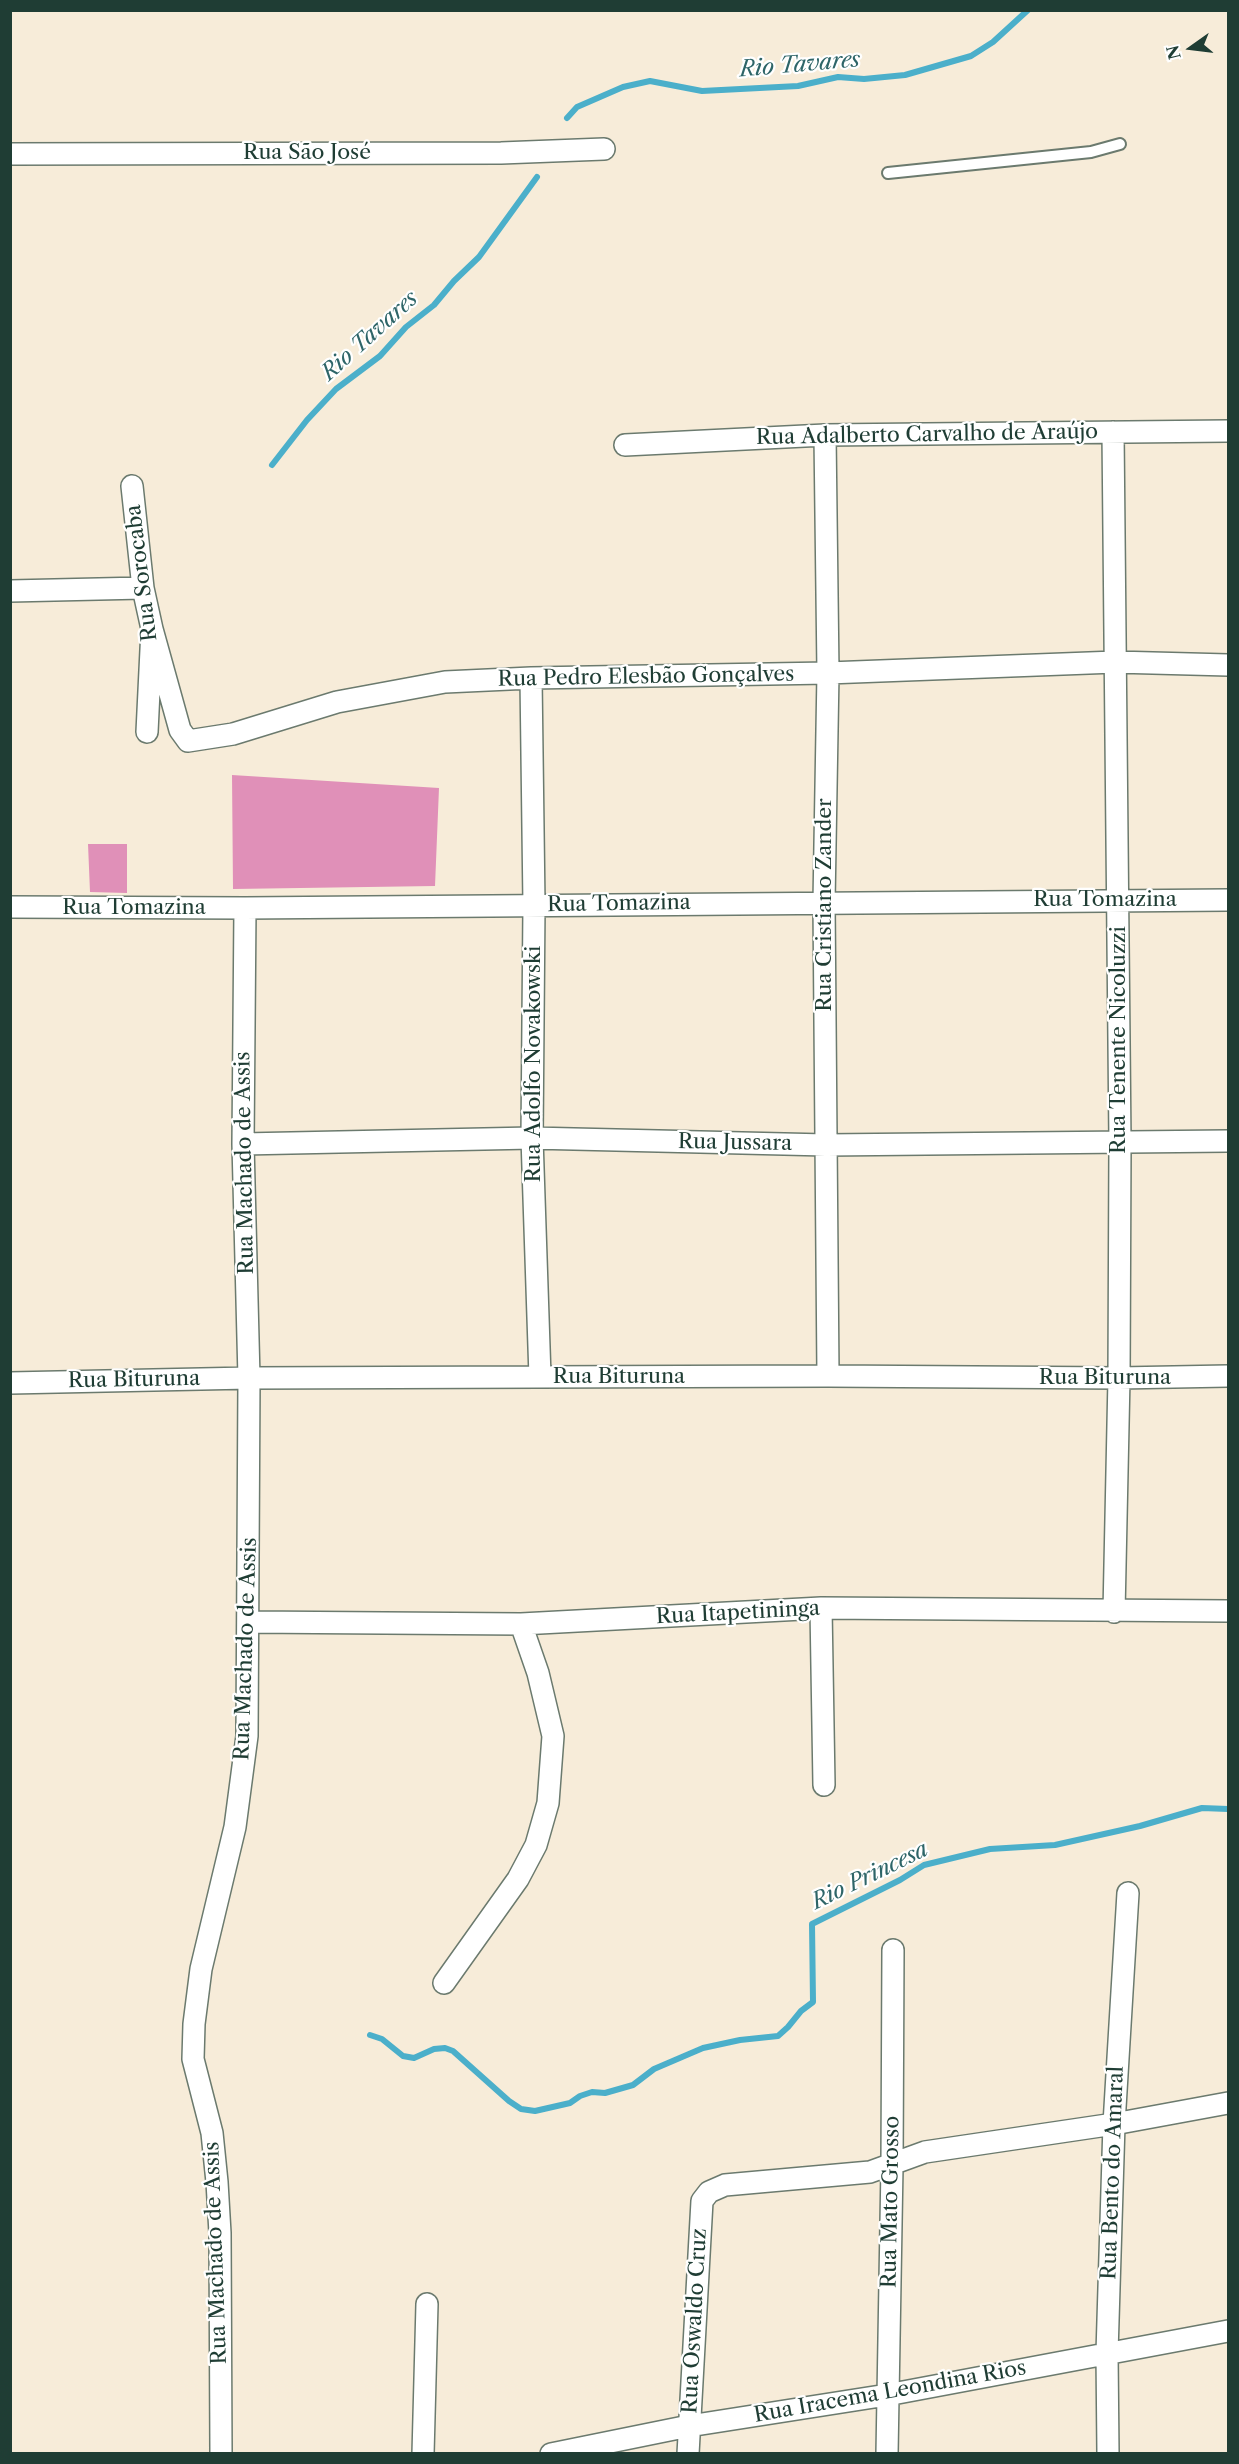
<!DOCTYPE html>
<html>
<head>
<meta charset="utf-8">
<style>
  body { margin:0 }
  #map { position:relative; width:1239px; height:2464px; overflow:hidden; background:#f7ecd9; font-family:"Libre Caslon Text",serif }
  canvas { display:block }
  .frame { position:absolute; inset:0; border:12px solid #1f3d34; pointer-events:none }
  .north { position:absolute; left:1161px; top:18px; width:60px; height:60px; -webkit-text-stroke:4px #fff; paint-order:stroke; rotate:256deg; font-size:16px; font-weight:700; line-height:24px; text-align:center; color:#1f3d34 }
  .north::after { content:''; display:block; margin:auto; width:21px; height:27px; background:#1f3d34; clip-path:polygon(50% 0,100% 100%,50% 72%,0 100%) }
</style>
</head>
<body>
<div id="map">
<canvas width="1239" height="2464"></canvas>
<div class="frame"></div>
<div class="north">N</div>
</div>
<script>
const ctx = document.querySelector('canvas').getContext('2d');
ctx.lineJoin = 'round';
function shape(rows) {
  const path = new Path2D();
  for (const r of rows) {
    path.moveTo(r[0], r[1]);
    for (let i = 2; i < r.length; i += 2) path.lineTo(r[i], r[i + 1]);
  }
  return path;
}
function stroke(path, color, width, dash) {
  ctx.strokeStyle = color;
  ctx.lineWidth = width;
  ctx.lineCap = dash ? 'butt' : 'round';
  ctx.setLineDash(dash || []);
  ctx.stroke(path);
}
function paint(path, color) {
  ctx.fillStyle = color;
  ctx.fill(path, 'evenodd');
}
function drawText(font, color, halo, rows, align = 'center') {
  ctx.font = font + ' "Libre Caslon Text",serif';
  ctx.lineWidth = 4.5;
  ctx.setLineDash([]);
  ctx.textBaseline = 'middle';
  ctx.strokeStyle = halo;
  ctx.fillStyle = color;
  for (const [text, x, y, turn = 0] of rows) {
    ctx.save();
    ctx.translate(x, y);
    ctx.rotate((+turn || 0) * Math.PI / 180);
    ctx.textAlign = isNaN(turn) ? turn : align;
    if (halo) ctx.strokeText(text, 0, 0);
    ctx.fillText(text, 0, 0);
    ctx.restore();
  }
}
stroke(shape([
  [567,118,577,107,623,87,650,81,702,91,798,86,838,77,864,79,905,75,971,56,993,42,1028,10],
  [272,465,307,420,336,389,380,356,406,327,434,305,454,281,479,257,537,177],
  [370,2035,382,2039,403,2056,414,2058,434,2049,445,2048,453,2051,509,2101,521,2109,535,2111,570,2103,580,2096,592,2092,605,2093,633,2085,654,2069,703,2048,740,2040,778,2036,788,2027,801,2011,813,2002,812,1924,900,1880,924,1865,990,1849,1055,1845,1140,1826,1202,1808,1228,1809]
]), '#4bafca', 6);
paint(shape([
  [232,775,439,788,435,886,233,889],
  [88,844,127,844,127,893,90,892]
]), '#e090b8');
const service = shape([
  [888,173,1091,152,1120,144]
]);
const minor = shape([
  [10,154,501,153,604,149],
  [1113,432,1120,1143,1119,1378,1114,1612],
  [825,435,828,673,824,902,828,1376],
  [625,445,825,435,1228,431],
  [132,486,143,588,152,629,147,732],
  [10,591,143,588],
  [152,629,180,730,188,741,233,734,337,702,445,682,531,678,828,673,1115,662,1228,665],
  [531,678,534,905,532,1138,540,1377],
  [10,907,245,908,1228,900],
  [243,1144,532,1138,826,1145,1228,1141],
  [10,1383,249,1378,828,1376,1119,1378,1228,1376],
  [821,1608,824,1785],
  [248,1622,521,1624,821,1608,1228,1611],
  [444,1983,518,1879,536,1845,548,1803,553,1736,538,1673,521,1624],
  [221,2454,220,2233,217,2182,212,2133,193,2059,194,2024,201,1969,235,1827,247,1736,249,1378,243,1144,245,908],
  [423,2454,427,2304],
  [551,2454,689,2426,887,2395,1228,2331],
  [688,2454,702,2201,709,2192,725,2185,870,2172,925,2152,1114,2124,1228,2103],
  [887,2454,892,2166,893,1950],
  [1108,2454,1107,2353,1114,2124,1128,1893]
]);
stroke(service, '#6b7a6e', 14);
stroke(minor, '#6b7a6e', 24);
stroke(service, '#fff', 10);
stroke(minor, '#fff', 21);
drawText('21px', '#1f3d34', '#fff', [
  ["Rua São José",307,153],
  ["Rua Adalberto Carvalho de Araújo",927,435,-1],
  ["Rua Sorocaba",142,573,-97],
  ["Rua Pedro Elesbão Gonçalves",646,677,-1],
  ["Rua Tomazina",1105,900],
  ["Rua Tomazina",619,904,-1],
  ["Rua Cristiano Zander",825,905,-90],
  ["Rua Tomazina",134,908],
  ["Rua Tenente Nicoluzzi",1119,1040,-90],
  ["Rua Adolfo Novakowski",534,1064,-90],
  ["Rua Jussara",735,1143,1],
  ["Rua Machado de Assis",245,1163,-91],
  ["Rua Bituruna",619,1377],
  ["Rua Bituruna",1105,1378],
  ["Rua Bituruna",134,1380,-1],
  ["Rua Itapetininga",738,1613,-3],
  ["Rua Machado de Assis",246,1649,-88],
  ["Rua Bento do Amaral",1113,2173,-88],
  ["Rua Mato Grosso",891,2202,-89],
  ["Rua Machado de Assis",216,2253,-92],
  ["Rua Oswaldo Cruz",695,2321,-87],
  ["Rua Iracema Leondina Rios",890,2392,-10]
]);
drawText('italic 22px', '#2e6568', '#fff', [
  ["Rio Tavares",800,65,-5],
  ["Rio Tavares",370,336,-42],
  ["Rio Princesa",870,1876,-26]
]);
</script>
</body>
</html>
